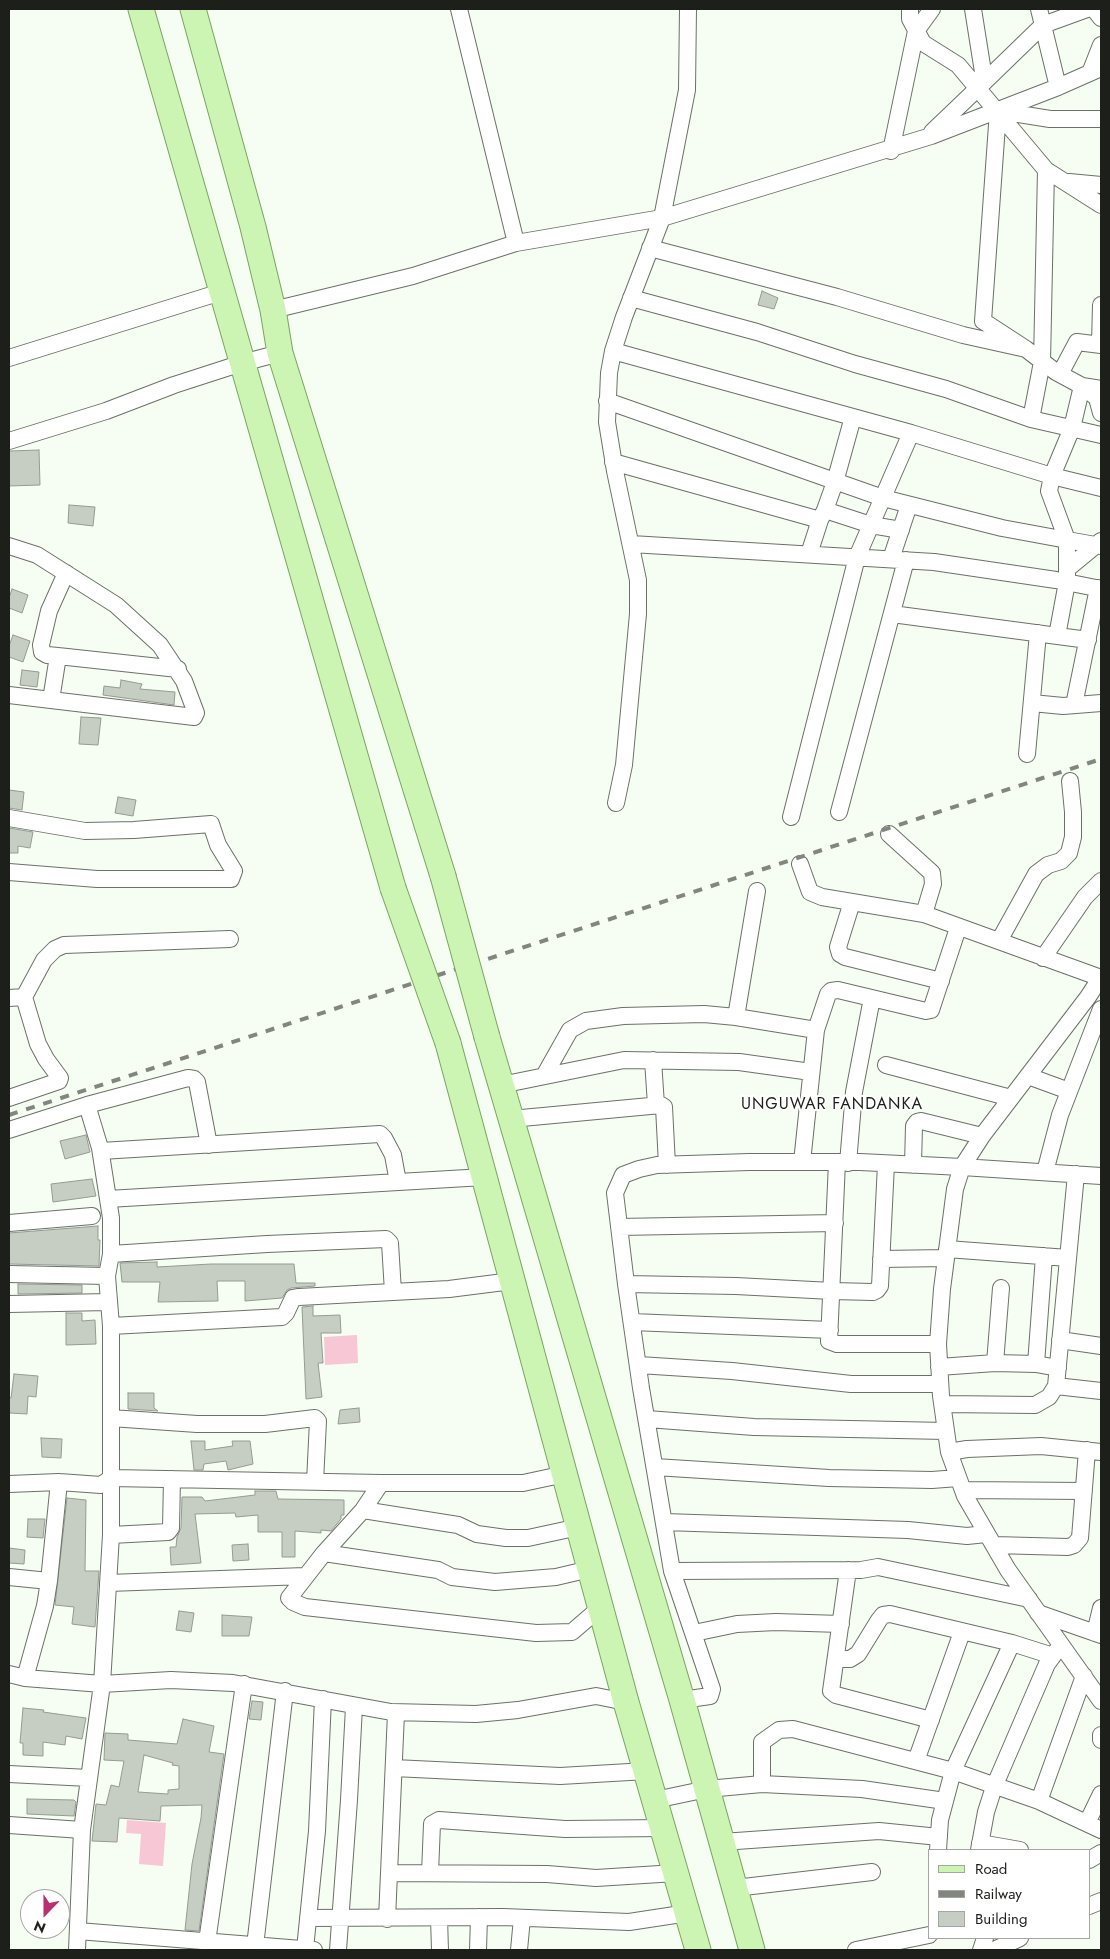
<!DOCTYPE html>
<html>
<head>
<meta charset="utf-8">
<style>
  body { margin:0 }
  #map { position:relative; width:1110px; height:1959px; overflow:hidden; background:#f6fdf2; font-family:Jost,sans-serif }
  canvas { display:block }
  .frame { position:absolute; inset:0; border:10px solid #1d1f1b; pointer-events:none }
  .legend { position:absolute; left:928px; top:1849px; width:162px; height:90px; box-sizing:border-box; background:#fff; border:1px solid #a5a5a4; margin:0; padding:6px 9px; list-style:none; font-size:15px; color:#1d1f1b }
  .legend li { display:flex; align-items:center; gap:10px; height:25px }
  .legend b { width:25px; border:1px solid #a5a5a4 }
  .north { position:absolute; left:20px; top:1889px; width:50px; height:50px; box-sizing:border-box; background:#fff; border:1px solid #a5a5a4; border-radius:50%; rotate:202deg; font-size:14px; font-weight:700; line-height:20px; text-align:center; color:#1d1f1b }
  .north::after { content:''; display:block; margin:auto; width:18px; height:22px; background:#b8306e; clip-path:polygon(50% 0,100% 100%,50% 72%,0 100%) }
</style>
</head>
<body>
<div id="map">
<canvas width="1110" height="1959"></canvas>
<div class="frame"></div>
<ul class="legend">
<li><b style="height:6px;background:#ccf5b4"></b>Road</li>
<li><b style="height:6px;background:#82867f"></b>Railway</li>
<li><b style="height:14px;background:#c6cdc2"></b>Building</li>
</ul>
<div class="north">N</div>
</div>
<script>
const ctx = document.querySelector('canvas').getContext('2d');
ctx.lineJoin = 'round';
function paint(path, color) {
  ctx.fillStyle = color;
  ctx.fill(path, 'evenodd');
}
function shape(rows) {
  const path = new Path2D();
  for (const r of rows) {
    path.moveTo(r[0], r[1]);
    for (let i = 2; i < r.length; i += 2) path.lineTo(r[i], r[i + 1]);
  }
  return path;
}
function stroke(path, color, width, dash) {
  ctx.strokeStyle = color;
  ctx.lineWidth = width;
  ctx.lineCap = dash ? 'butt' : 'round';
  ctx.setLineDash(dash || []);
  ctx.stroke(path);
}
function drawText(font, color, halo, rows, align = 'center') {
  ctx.font = font + ' Jost,sans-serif';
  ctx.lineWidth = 4;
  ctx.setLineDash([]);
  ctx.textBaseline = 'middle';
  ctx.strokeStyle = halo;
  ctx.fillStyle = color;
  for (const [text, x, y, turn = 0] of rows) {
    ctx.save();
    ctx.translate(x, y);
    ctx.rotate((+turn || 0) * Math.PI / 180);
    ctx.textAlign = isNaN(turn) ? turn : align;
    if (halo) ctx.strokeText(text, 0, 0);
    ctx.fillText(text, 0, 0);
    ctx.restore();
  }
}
paint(shape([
  [357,1335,358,1363,325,1365,324,1337],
  [127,1820,166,1823,163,1866,139,1864,141,1834,126,1833]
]), '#f7c7d6');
const building = shape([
  [762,291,778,298,774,309,758,305,762,291],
  [39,450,40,485,9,486,9,451,39,450],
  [69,505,95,507,93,526,68,523,69,505],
  [12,589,28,595,22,613,9,608,9,598,12,589],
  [13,635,30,641,23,662,9,657,9,646,13,635],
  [22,670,39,672,37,687,20,685,22,670],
  [121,680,142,684,140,689,175,692,174,705,103,695,104,686,120,688,121,680],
  [81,717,101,718,98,745,79,744,81,717],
  [9,790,24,792,22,810,9,808,9,790],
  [118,797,136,800,133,816,115,813,118,797],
  [9,828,33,832,30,848,18,846,18,853,9,853,9,828],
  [86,1135,90,1152,65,1159,60,1141,86,1135],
  [92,1179,96,1196,53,1202,51,1184,92,1179],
  [98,1226,98,1240,100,1240,99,1266,9,1264,9,1233,98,1226],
  [157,1262,157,1267,211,1264,294,1264,296,1283,315,1283,315,1286,291,1288,287,1290,282,1298,245,1301,245,1281,217,1281,218,1301,158,1302,160,1282,122,1282,120,1263,157,1262],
  [18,1284,82,1285,82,1293,18,1294,18,1284],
  [313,1306,313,1316,340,1315,341,1333,321,1333,323,1363,318,1363,322,1397,306,1399,302,1307,313,1306],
  [66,1313,82,1313,82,1321,95,1320,96,1344,66,1345,66,1313],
  [14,1374,38,1376,36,1397,28,1396,27,1414,10,1413,9,1411,9,1397,11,1398,14,1374],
  [128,1393,154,1393,154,1408,158,1411,128,1409,128,1393],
  [359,1408,360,1422,338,1424,340,1410,359,1408],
  [41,1438,62,1439,61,1458,42,1457,41,1438],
  [191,1441,205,1441,205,1450,233,1446,232,1441,250,1441,253,1464,228,1470,226,1461,204,1464,203,1470,194,1470,191,1441],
  [255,1491,276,1491,278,1499,344,1500,344,1515,341,1515,341,1519,331,1531,321,1530,321,1533,295,1531,295,1557,282,1557,282,1532,258,1532,258,1515,236,1517,235,1513,195,1514,201,1563,171,1565,170,1547,176,1547,177,1537,181,1528,182,1497,202,1497,205,1501,255,1495,255,1491],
  [67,1498,86,1500,85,1571,99,1571,95,1627,72,1624,74,1607,55,1605,67,1498],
  [28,1519,45,1519,43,1538,27,1537,28,1519],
  [248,1544,249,1560,233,1561,232,1545,248,1544],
  [9,1548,25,1550,24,1564,9,1563,9,1548],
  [179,1611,194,1613,191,1632,176,1630,179,1611],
  [222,1615,252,1617,249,1636,222,1636,222,1615],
  [252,1701,263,1702,261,1720,249,1719,252,1701],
  [23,1708,44,1710,43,1712,86,1718,82,1739,66,1736,65,1745,43,1742,43,1756,23,1755,23,1743,20,1743,23,1708],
  [183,1719,214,1726,209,1752,224,1754,199,1931,185,1930,192,1864,201,1818,202,1805,161,1806,160,1821,119,1818,117,1842,92,1841,96,1804,106,1805,111,1785,119,1787,124,1761,104,1760,105,1733,128,1734,128,1740,177,1744,183,1719],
  [144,1755,173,1763,172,1765,179,1766,179,1789,168,1790,168,1794,138,1792,144,1755],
  [27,1799,74,1800,76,1802,74,1816,27,1814,27,1799]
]);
paint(building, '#c6cdc2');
stroke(building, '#949b90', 1);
const minor = shape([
  [459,9,516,243],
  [910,9,910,19,923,43,958,65,1046,170,1101,205],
  [1039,9,1058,87],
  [1094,9,1101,18],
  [1090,73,1101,45],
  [978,88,1043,25,1087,9],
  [998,111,983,321,1026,349,1056,372,1082,386,1097,398,1101,413],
  [1000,111,1050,119,1101,119],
  [932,132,978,88,983,72,973,9],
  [891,151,916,31,932,9],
  [1069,182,1101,185],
  [650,248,837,297,963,335,1026,349],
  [631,298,757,332,855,364,946,389,1031,419,1101,435],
  [273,310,413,276,516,243,662,218,931,136,1058,87,1101,68],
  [1100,344,1101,305],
  [613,351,911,433],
  [9,358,221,292],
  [1060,374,1077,342,1101,345],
  [607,401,883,498,1002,528,1067,540,1067,569],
  [1031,419,1042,362,1046,170],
  [9,441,106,411,174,385,242,363,280,353],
  [613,462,820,520,825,510,871,525,901,530],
  [1101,488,1052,476,1049,491,1067,540,1101,546],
  [825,510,835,482,853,417],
  [631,544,934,562,1056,580,1101,589],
  [9,546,37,555,116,605,160,645,184,681,196,713,194,717,9,695],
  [809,554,820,520],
  [891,559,909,505],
  [66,573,49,611,41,645,42,652,47,655,58,656,178,669],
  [892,614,1088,640],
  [1057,636,1067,582,1067,569,1101,541],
  [51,700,58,656],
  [1032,703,1063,706,1101,703],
  [1074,705,1098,588],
  [1027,754,1038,633],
  [616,803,624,765,638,614,638,580,615,471,607,422,609,373,613,351,624,317,662,218,687,90,688,9],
  [839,812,906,560],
  [791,817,857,557,911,433,1052,476,1072,428,1082,386,1101,389],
  [9,818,85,831,134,830,211,824,218,845,234,871,231,879,97,879,9,872],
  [889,834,932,873,933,884,924,914],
  [800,864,810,892,822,897,924,914,1101,978],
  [852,902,838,947,840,954,845,957,941,981],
  [999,941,1036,874,1048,865,1061,861,1069,853,1073,837,1073,812,1070,781],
  [1043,958,1085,897,1101,881],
  [1101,977,1088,997,982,1136,962,1167,955,1189,942,1289,938,1344,941,1396,949,1452,965,1496,1008,1570,1101,1701],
  [9,998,24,997],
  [736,1017,757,891],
  [653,1060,656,1105],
  [886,1065,1011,1098],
  [544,1076,570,1030,586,1021,623,1016,704,1014,736,1017,816,1030],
  [1028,1076,1069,1091],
  [501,1085,624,1060,739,1062,811,1072],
  [9,1098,59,1081,60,1078,46,1059,38,1044,24,997,44,960,55,949,64,945,230,939],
  [87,1105,188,1078,194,1079,197,1082,209,1145],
  [511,1119,661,1105,664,1107,667,1165],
  [9,1130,87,1105,100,1148,111,1218,111,1254,107,1276,111,1326,111,1535,102,1684,82,1830,77,1950],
  [101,1151,380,1134,384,1138,393,1155,398,1182],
  [802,1162,816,1030,828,994,831,991,838,990,926,1011,931,1010,958,928],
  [837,1162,829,1341,837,1344,938,1344],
  [848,1163,854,1092,872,998],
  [913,1165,914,1126,917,1122,921,1121,982,1136],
  [1045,1172,1060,1115,1101,1009],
  [108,1199,484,1177],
  [9,1223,92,1216],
  [619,1227,835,1223],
  [947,1249,1068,1258],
  [111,1254,267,1244,386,1239,390,1243,393,1292],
  [881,1259,946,1258],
  [9,1274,107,1276],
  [626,1284,736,1286,832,1291,873,1292,877,1290,880,1286,886,1164],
  [9,1304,108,1302],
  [632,1322,830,1330],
  [111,1326,282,1317,286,1313,293,1298,299,1297,449,1289,512,1281],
  [1060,1340,1101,1346],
  [995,1363,1001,1288],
  [1036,1364,1044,1256],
  [639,1365,732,1371,851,1384,940,1384],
  [939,1367,995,1363,1036,1364,1058,1368],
  [1056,1386,1101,1391],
  [943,1404,1035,1405,1049,1397,1056,1386,1076,1174],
  [111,1418,197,1424,265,1424,315,1418,318,1421,315,1482],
  [647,1419,754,1427,946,1431],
  [949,1452,967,1449,1041,1446,1101,1452],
  [655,1467,829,1478,932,1480,958,1478],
  [381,1483,363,1510,324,1553,289,1598,293,1602,305,1607,536,1633,572,1632,601,1607],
  [9,1484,59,1482,101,1485,111,1478,381,1483,523,1483,565,1474],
  [963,1490,1084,1491],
  [363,1510,458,1525,477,1534,506,1538,528,1538,579,1527],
  [664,1522,908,1530,967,1536,986,1534],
  [111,1535,168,1532,171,1528,172,1479],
  [994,1545,1068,1547,1074,1545,1080,1538,1087,1450],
  [324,1553,438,1570,452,1577,495,1582,556,1577,590,1569],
  [848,1570,831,1691,836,1695,931,1720],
  [672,1571,861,1570,878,1567,1029,1599],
  [9,1577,49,1581],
  [108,1583,305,1576],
  [1038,1613,1101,1635],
  [694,1633,737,1624,776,1622,841,1624],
  [1095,1633,1101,1608],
  [836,1659,850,1659,858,1654,879,1620,883,1615,890,1614,1012,1643,1053,1656],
  [9,1674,25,1678,102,1684,171,1680,233,1683,391,1712,476,1714,518,1710,596,1696,626,1702],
  [25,1678,45,1606,49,1581,59,1482],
  [682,1700,710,1696,712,1689,672,1571,641,1388,626,1284,615,1193,623,1175,639,1169,657,1165,749,1162,860,1162,962,1167,1101,1176],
  [1101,1735,1101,1740],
  [916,1761,962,1632],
  [394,1768,560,1776,647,1771],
  [9,1774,89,1778],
  [762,1784,762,1742,779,1730,793,1729,953,1771,1039,1801,1101,1830],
  [655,1800,707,1789,762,1784,862,1789,945,1801],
  [1039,1801,1084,1676],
  [1087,1823,1101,1794],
  [9,1825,82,1830],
  [722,1842,879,1831,939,1837],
  [980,1843,1020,1850],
  [938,1850,940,1820,953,1771,1012,1643],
  [979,1850,986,1812,994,1787,1047,1664,1058,1649],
  [1089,1860,1101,1853],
  [389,1873,547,1874,596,1878,676,1873],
  [430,1873,432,1824,439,1820,565,1829,664,1828],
  [735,1888,872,1872],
  [1089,1906,1101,1901],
  [308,1918,503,1917,629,1922,688,1913],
  [439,1918,440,1950],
  [387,1919,396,1713],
  [78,1931,314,1950],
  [207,1942,244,1684],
  [255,1946,285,1691],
  [305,1949,317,1831,323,1699],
  [338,1950,349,1800,354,1707],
  [478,1950,479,1917],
  [519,1950,522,1918],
  [856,1950,929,1935],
  [981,1950,985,1938],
  [994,1950,1020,1938]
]);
const primary = shape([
  [141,9,393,888],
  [193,9,253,227,273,310,280,353,443,876],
  [487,1037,682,1700,752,1950],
  [448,1043,626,1702,698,1950]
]);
stroke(minor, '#6b7168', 18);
stroke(primary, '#79a65e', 27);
stroke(minor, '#fff', 16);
stroke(primary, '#ccf5b4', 25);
stroke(shape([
  [9,1115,1101,759]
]), '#82867f', 4, [9, 9]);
const primaryBridge = shape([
  [443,876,487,1037],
  [393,888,448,1043]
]);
stroke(primaryBridge, '#79a65e', 27, []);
stroke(primaryBridge, '#ccf5b4', 25);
ctx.letterSpacing = '1px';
drawText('16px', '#1d1f1b', '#fff', [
  ["UNGUWAR FANDANKA",832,1105]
]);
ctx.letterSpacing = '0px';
</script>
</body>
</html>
